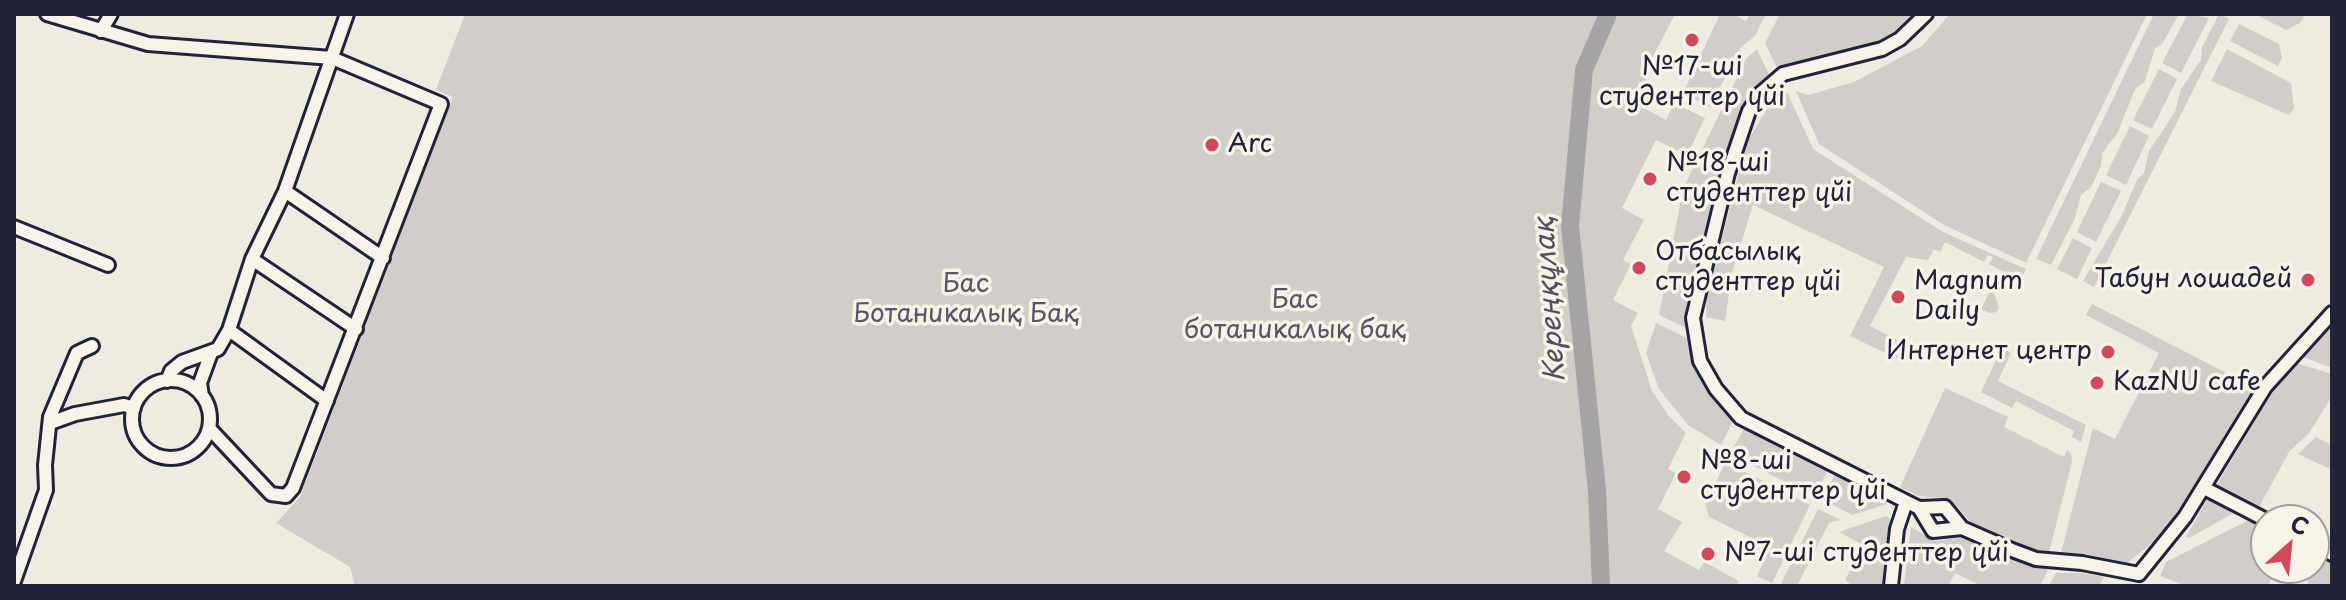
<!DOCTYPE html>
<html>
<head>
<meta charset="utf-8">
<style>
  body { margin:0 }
  #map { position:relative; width:2346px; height:600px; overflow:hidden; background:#eeebe1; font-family:"Playpen Sans",sans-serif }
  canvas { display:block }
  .frame { position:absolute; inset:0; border:16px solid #22223b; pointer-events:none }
  .north { position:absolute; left:2250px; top:504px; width:80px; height:80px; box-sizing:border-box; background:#f7f3e8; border:2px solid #a29fa3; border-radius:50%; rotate:27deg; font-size:22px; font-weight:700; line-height:32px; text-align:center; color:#22223b }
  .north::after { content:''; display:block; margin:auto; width:28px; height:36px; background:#d1495b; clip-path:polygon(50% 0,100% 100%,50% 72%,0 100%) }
</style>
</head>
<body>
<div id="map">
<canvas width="2346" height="600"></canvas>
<div class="frame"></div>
<div class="north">С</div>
</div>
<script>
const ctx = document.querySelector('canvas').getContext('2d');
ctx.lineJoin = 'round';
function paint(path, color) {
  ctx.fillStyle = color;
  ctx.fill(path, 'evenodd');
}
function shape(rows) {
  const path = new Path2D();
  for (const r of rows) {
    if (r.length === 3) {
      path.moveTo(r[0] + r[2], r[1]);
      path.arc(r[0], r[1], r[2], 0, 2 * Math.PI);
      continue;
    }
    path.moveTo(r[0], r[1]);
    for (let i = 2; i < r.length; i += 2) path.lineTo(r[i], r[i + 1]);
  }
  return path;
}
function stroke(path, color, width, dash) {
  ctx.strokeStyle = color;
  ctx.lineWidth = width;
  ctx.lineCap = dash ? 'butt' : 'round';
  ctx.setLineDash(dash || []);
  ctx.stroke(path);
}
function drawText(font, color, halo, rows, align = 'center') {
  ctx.font = font + ' "Playpen Sans",sans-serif';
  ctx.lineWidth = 7;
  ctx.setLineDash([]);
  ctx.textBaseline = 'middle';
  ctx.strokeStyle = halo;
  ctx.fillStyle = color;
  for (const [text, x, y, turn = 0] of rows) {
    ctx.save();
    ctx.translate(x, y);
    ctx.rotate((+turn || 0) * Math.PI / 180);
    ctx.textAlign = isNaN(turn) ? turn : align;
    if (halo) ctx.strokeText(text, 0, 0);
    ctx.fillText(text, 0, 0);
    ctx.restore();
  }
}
paint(shape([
  [465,14,1675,14,1649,64,1642,107,1666,120,1674,103,1705,118,1687,155,1656,140,1622,208,1644,220,1623,260,1631,264,1613,300,1638,313,1631,326,1652,391,1668,415,1686,433,1668,469,1676,473,1658,509,1682,522,1664,551,1699,570,1704,562,1739,581,1736,586,355,586,350,567,276,523,300,497,453,97,436,90],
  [1720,14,1733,14,1746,21,1750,14,1766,14,1755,36,1741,47,1710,107,1683,93],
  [1780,14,1918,14,1885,41,1863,50,1777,68,1765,43],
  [1950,14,2147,14,2026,263,1944,225,1819,144,1796,91,1808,95,1854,82,1922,46],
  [2154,14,2179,14,2162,44,2155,48,2145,81,2135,89,2117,134,2102,153,2101,166,2091,187,2081,195,2075,218,2051,265,2036,259],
  [2188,14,2209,18,2181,73,2162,63],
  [2219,14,2229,19,2094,287,2083,281,2121,217,2137,180,2144,173,2149,151,2175,112,2181,89,2201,60,2202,47],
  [2255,14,2298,14,2304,17,2300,23,2286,30],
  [2239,24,2279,44,2282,58,2278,66,2230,41],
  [1757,49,1770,77,1752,96,1737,121,1686,312,1686,328,1659,315,1683,189,1746,59],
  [2227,49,2291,83,2294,108,2289,115,2211,81],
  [2159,69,2177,79,2152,129,2133,120],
  [1787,92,1813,149,1943,232,2026,269,2020,280,1989,264,1993,257,1988,255,1984,262,1945,242,1940,252,1934,249,1928,260,1906,257,1870,326,1907,345,1900,360,1850,336,1884,267,1753,205,1732,272,1725,321,1706,317,1707,296,1747,142,1770,104],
  [2130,126,2149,136,2126,185,2106,175],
  [2101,182,2121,191,2096,242,2077,232],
  [2073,238,2092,248,2077,279,2057,269],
  [2000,272,2014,280,2012,285,1997,286,1994,293,1999,307,1997,312,1990,313,1981,309],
  [2092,304,2258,389,2167,531,2127,563,2086,554,2060,557,2093,428,2115,439,2159,353,2086,315],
  [1656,323,1687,338,1701,378,1734,419,1721,445,1688,425,1659,389,1646,353],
  [2332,327,2332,368,2303,357,2326,333],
  [2002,348,2011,353,1998,381,2086,425,2081,442,2072,437,2074,431,2016,401,2012,408,1981,392],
  [2296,363,2332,374,2332,396,2309,433,2289,452,2258,509,2215,488,2277,384],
  [1945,388,2008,417,2004,427,2064,457,2067,450,2071,454,2072,462,2049,553,2024,547,1972,524,1955,504,1941,498,1918,496,1900,487],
  [1746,425,1828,469,1815,497,1730,454],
  [2316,437,2332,445,2332,470,2298,454],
  [1726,462,1810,505,1772,583,1757,576,1770,547,1709,517,1705,503],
  [1836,473,1879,494,1887,504,1852,515,1822,499],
  [2208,498,2230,509,2232,514,2189,538,2186,537],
  [1818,509,1841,520,1829,523,1797,586,1780,586],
  [1886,516,1892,520,1884,586,1853,586,1845,580,1863,545,1839,532],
  [2249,520,2266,529,2266,568,2277,568,2268,586,2186,586,2160,576,2166,562],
  [1911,527,1935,541,1962,537,2048,570,2040,586,1982,586,1955,573,1948,586,1904,586],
  [2314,552,2332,561,2332,586,2306,586,2309,581,2285,569,2314,568],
  [2056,573,2081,573,2104,577,2099,586,2049,586]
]), '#d1cdc9');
stroke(shape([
  [1601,586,1597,491,1570,226,1584,70,1608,14]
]), '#a6a3a6', 18);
const minor = shape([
  [47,14,148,44,332,58,441,104,293,488,286,496,271,494,209,428],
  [1926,14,1900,39,1882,49,1783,74,1761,93,1749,111,1728,173,1693,318,1700,361,1716,389,1741,418,1919,508,1945,507,1962,528,2012,550,2036,559,2082,563,2139,574,2185,517,2265,387,2332,313],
  [101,31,111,14],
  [285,191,383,258],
  [14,227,108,265],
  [252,259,356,329],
  [229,330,327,401],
  [171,419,39],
  [167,381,171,371,182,362,218,349,229,330,252,259,285,191,347,14],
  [202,396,200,383,211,353],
  [50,423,75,414,124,405,134,408],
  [2204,488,2266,520],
  [1919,508,1933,531,1962,528],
  [2314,545,2332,554],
  [14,581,46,490,45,465,50,417,77,353,92,346],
  [1891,586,1897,529,1906,502]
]);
stroke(minor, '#22223b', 18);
stroke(minor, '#f7f3e8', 12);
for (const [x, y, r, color] of [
  [1692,40,8,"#d1495b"],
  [1212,145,8,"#d1495b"],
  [1650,179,8,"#d1495b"],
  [1639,268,8,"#d1495b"],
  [2308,280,8,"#d1495b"],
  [1898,297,8,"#d1495b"],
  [2108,352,8,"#d1495b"],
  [2097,383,8,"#d1495b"],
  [1684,477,8,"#d1495b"],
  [1708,554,8,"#d1495b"]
]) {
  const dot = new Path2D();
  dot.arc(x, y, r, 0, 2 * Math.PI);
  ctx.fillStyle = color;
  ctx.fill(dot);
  stroke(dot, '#f7f3e8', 3);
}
drawText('26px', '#22223b', '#f7f3e8', [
  ["№17-ші",1692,68,"center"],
  ["студенттер үйі",1692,98,"center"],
  ["Arc",1228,145],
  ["№18-ші",1666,164],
  ["студенттер үйі",1666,194],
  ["Отбасылық",1655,253],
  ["студенттер үйі",1655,283],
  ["Табун лошадей",2292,280,"right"],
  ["Magnum",1914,282],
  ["Daily",1914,312],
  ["Интернет центр",2092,352,"right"],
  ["KazNU cafe",2113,383],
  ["№8-ші",1700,462],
  ["студенттер үйі",1700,492],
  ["№7-ші студенттер үйі",1724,554]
], 'left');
drawText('26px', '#575566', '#f7f3e8', [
  ["Бас",966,285],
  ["Ботаникалық Бақ",966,315],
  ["Бас",1295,301],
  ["ботаникалық бақ",1295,331]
]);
drawText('italic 28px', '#504f60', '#f7f3e8', [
  ["Кереңқұлақ",1551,300,-94]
]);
</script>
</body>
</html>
